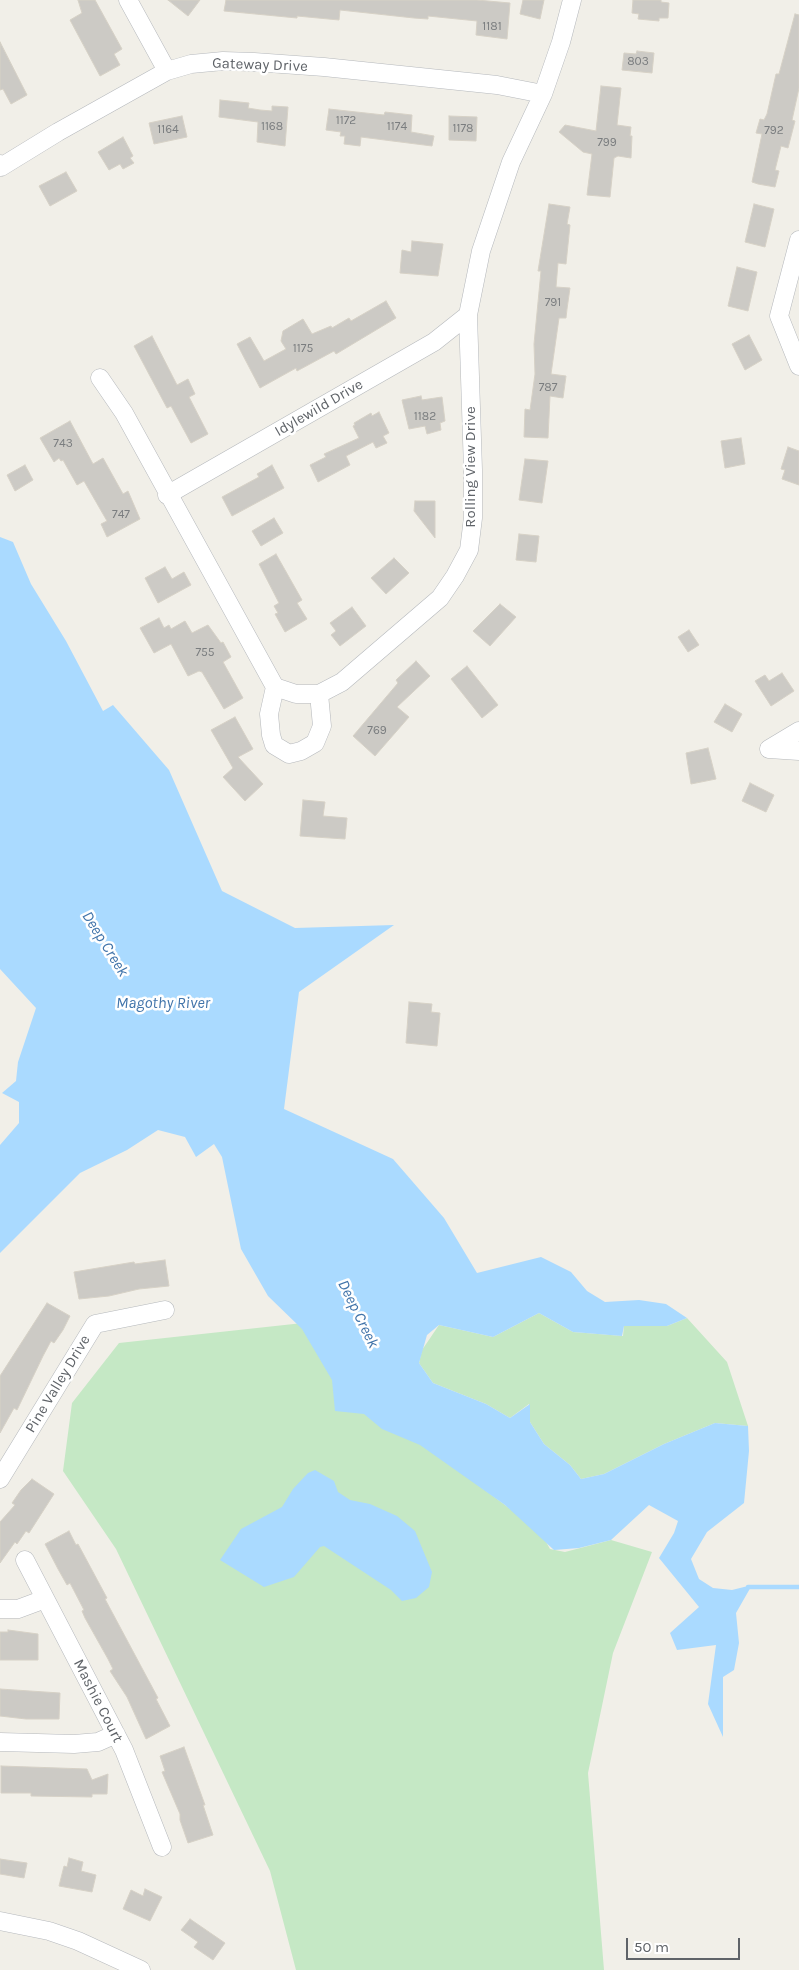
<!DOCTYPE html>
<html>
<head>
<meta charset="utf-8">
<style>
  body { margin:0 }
  #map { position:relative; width:799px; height:1970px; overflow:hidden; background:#f1efe8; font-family:Karla,sans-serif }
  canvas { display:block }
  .scale { position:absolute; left:626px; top:1938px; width:114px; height:22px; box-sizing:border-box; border:2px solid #5f6368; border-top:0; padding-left:6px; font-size:15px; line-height:18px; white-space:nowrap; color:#5f6368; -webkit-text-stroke:4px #fff; paint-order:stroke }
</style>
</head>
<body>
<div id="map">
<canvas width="799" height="1970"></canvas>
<div class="scale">50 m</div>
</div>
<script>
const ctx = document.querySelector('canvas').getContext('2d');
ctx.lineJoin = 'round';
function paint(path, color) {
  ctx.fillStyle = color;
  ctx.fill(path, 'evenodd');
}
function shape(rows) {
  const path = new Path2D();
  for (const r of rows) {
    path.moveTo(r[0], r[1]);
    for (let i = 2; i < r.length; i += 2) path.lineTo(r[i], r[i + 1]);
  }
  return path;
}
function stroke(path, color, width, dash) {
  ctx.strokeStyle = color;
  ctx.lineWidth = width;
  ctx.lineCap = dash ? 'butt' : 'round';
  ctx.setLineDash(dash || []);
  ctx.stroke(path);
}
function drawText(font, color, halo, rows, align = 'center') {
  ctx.font = font + ' Karla,sans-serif';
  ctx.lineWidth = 5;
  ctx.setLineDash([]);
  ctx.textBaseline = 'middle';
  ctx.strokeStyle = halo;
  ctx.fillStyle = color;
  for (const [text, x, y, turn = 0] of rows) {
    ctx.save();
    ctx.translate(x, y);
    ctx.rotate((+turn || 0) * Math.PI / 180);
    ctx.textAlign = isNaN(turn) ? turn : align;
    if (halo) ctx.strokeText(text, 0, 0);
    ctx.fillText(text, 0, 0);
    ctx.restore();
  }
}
paint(shape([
  [539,1313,573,1332,623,1336,624,1326,667,1326,687,1318,727,1362,748,1426,715,1423,664,1444,604,1474,581,1479,570,1465,544,1444,530,1422,529,1404,510,1418,486,1404,433,1383,419,1363,422,1350,439,1325,493,1337],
  [312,1322,435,1453,540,1531,550,1549,565,1552,611,1540,652,1552,613,1653,588,1773,604,1970,296,1970,270,1871,116,1549,63,1471,72,1403,119,1343]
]), '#c5e8c5');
paint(shape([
  [0,537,13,542,31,584,66,641,103,711,113,705,169,770,222,891,295,928,394,925,299,992,284,1109,393,1159,444,1218,477,1273,541,1257,571,1272,587,1291,605,1302,639,1300,666,1304,687,1318,667,1326,624,1326,622,1336,573,1332,539,1313,493,1337,439,1325,427,1335,419,1363,433,1383,486,1404,510,1418,530,1404,530,1422,544,1444,570,1465,581,1479,604,1474,664,1444,715,1423,748,1426,749,1451,744,1503,707,1532,691,1559,699,1579,713,1588,732,1590,752,1585,736,1613,739,1643,734,1670,723,1677,723,1737,708,1704,716,1645,677,1650,670,1633,699,1607,659,1558,674,1533,678,1521,649,1505,611,1540,579,1548,554,1550,505,1505,420,1445,382,1429,364,1414,335,1411,332,1380,302,1329,268,1296,241,1249,222,1157,214,1144,196,1157,185,1137,158,1130,127,1150,80,1173,0,1253,0,1145,19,1123,19,1102,2,1093,16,1081,18,1062,36,1008,0,969],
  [315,1470,334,1481,338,1492,350,1500,370,1504,397,1516,415,1531,432,1572,429,1587,416,1598,402,1601,391,1590,324,1546,320,1547,294,1577,264,1587,220,1560,241,1529,282,1507,293,1489,308,1473]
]), '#aadaff');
stroke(shape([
  [748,1587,799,1587]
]), '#aadaff', 4.5);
const building = shape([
  [78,0,95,0,122,49,114,54,120,65,100,76,70,20,82,13,78,0],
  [168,0,200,0,188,16,168,0],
  [226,0,477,0,510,3,507,39,476,35,477,21,428,16,428,19,414,18,340,10,339,20,297,16,297,18,224,11,226,0],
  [523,0,544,0,540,19,520,14,523,0],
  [633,0,661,0,661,2,669,3,668,18,659,18,659,21,638,19,639,14,632,13,633,0],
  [795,14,799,15,799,88,792,120,795,121,788,148,781,146,775,170,779,171,775,187,758,184,752,182,762,134,756,133,760,119,764,120,767,114,776,74,779,74,795,14],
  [0,42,27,95,11,104,3,89,0,90,0,42],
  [637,51,654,53,652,73,622,70,624,53,636,54,637,51],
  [601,86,621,88,617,125,631,127,630,136,632,136,631,158,618,156,614,158,610,197,587,195,592,154,583,152,559,132,565,125,596,131,601,86],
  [220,100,249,103,248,108,260,110,272,111,272,106,288,107,285,146,257,142,258,122,219,117,220,100],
  [329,109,384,115,385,112,412,115,411,132,434,136,432,146,361,137,360,146,344,144,345,136,340,136,341,132,326,130,329,109],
  [182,116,187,137,154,144,149,123,182,116],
  [449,116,477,117,476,141,449,140,449,116],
  [123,137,133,156,130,158,134,163,123,169,120,164,109,170,98,152,123,137],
  [66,172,77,191,50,206,39,186,66,172],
  [549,204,570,207,567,224,570,225,566,264,558,263,556,287,570,288,567,309,566,318,559,318,551,374,566,376,563,398,550,396,548,438,524,437,525,409,530,410,535,374,534,344,541,271,538,271,549,204],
  [754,204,774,209,765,247,745,242,754,204],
  [412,241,443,244,438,276,400,273,402,250,411,252,412,241],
  [737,267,757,272,748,311,728,306,737,267],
  [386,301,396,318,336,354,334,351,297,371,296,368,260,388,237,344,250,337,264,361,286,349,281,341,283,331,303,319,312,334,331,326,332,328,349,318,351,321,386,301],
  [749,335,762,360,745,370,732,344,749,335],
  [152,336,177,385,188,379,195,394,189,397,208,434,191,443,171,406,167,408,134,346,152,336],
  [421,396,422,400,442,397,445,421,440,423,441,430,427,434,425,426,409,429,402,400,421,396],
  [379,412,389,433,383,436,387,443,376,448,373,442,346,456,350,465,318,482,310,465,326,457,324,454,359,438,353,426,355,425,354,423,371,413,372,416,379,412],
  [70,421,93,464,103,458,123,494,128,491,140,519,107,537,101,524,107,521,84,481,77,485,63,460,61,461,59,458,54,462,40,438,70,421],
  [741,438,745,464,725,468,721,441,741,438],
  [788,447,799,451,799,485,782,479,785,470,781,469,788,447],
  [525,459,548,461,542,503,519,500,525,459],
  [25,465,33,480,15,491,7,475,25,465],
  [272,465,284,488,232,516,222,497,259,477,257,474,272,465],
  [415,501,435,501,435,538,414,511,415,501],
  [274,518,283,533,261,546,252,531,274,518],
  [519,534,539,536,536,562,516,560,519,534],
  [276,554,302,600,297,603,307,619,285,632,275,614,278,613,274,606,279,603,259,564,276,554],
  [394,558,409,573,386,594,371,578,394,558],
  [165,567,172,579,184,572,191,585,158,603,145,578,165,567],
  [500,604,516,617,490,646,473,631,500,604],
  [352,607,366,626,340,646,331,635,336,631,330,623,352,607],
  [159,618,164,628,169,625,171,629,185,621,192,633,208,625,221,643,223,642,231,657,223,662,243,698,224,709,202,672,199,671,188,676,171,644,154,653,140,628,159,618],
  [689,630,699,645,688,652,678,637,689,630],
  [416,661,430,676,397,707,409,717,375,756,353,736,398,683,396,680,416,661],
  [467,666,498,705,482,718,451,679,467,666],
  [782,673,794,691,771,706,755,681,765,675,769,681,782,673],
  [725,704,742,714,732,732,714,722,725,704],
  [235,717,253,749,238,757,263,784,245,801,223,777,233,768,211,730,235,717],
  [708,748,716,779,691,784,686,753,708,748],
  [750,783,774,795,766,812,742,801,750,783],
  [303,800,325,802,323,816,347,818,345,839,300,836,303,800],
  [409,1002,432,1004,431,1012,440,1013,437,1046,406,1043,409,1002],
  [165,1260,169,1286,139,1289,109,1296,79,1299,74,1272,134,1262,135,1264,165,1260],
  [47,1303,70,1316,63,1330,54,1343,51,1341,43,1356,17,1410,14,1408,0,1433,0,1376,47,1303],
  [32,1479,54,1494,29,1533,26,1531,17,1544,15,1542,0,1563,0,1522,15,1505,12,1503,21,1490,32,1479],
  [69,1531,76,1545,78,1544,107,1598,105,1599,158,1698,156,1699,170,1726,146,1739,127,1697,110,1671,113,1669,108,1659,85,1618,82,1611,84,1610,70,1583,67,1585,58,1569,45,1544,69,1531],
  [8,1630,38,1634,38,1660,0,1660,0,1632,8,1632,8,1630],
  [0,1689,60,1693,59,1719,26,1719,0,1716,0,1689],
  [184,1747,205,1805,203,1805,213,1835,188,1843,180,1820,180,1814,162,1772,165,1771,160,1756,184,1747],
  [1,1766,87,1769,92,1780,108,1774,107,1794,92,1794,92,1797,31,1796,31,1793,1,1793,1,1766],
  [69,1858,83,1862,81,1871,96,1875,92,1892,59,1886,64,1866,67,1867,69,1858],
  [0,1859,27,1863,24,1878,0,1874,0,1859],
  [145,1889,162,1897,150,1921,123,1909,131,1890,143,1896,145,1889],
  [190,1919,225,1943,213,1960,194,1947,198,1942,181,1930,190,1919]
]);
paint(building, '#cccac5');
stroke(building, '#d6d1c6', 1);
const minor = shape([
  [128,0,167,71],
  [0,164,1,167,58,132,167,71,191,64,223,61,254,62,324,67,497,85,543,94],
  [799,240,779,316,799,366],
  [100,378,124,413,275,687,296,694,319,694,342,682,440,598,455,576,469,550,473,518,473,470,468,315,481,251,511,162,543,94,561,42,572,0],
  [167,495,434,342,468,315],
  [275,687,269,714,271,735,274,745,289,754,301,751,315,743,322,726,319,694],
  [769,749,799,731],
  [769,749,799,751],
  [0,1479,95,1324,165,1310],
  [25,1560,124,1750,162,1847],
  [0,1609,18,1609,45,1599],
  [0,1742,74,1744,98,1742,116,1734],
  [0,1921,49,1931,78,1941,141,1970]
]);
stroke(minor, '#b5b8bc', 19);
stroke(minor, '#fff', 18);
drawText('12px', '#7a7d7f', null, [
  ["1181",492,27],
  ["803",638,62],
  ["1172",346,121],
  ["1168",272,127],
  ["1174",397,127],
  ["1178",463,129],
  ["1164",168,130],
  ["792",774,131],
  ["799",607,143],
  ["791",553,303],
  ["1175",303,349],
  ["787",548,388],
  ["1182",425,417],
  ["743",63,444],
  ["747",121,515],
  ["755",205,653],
  ["769",377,731]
]);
drawText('15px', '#5f6368', '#fff', [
  ["Gateway Drive",260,65,2],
  ["Idylewild Drive",319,408,-30],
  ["Rolling View Drive",471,467,-90],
  ["Pine Valley Drive",58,1384,-59],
  ["Mashie Court",98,1701,63]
]);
drawText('italic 16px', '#4174aa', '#fff', [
  ["Deep Creek",105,944,58],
  ["Magothy River",163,1003],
  ["Deep Creek",358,1314,64]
]);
</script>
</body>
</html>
